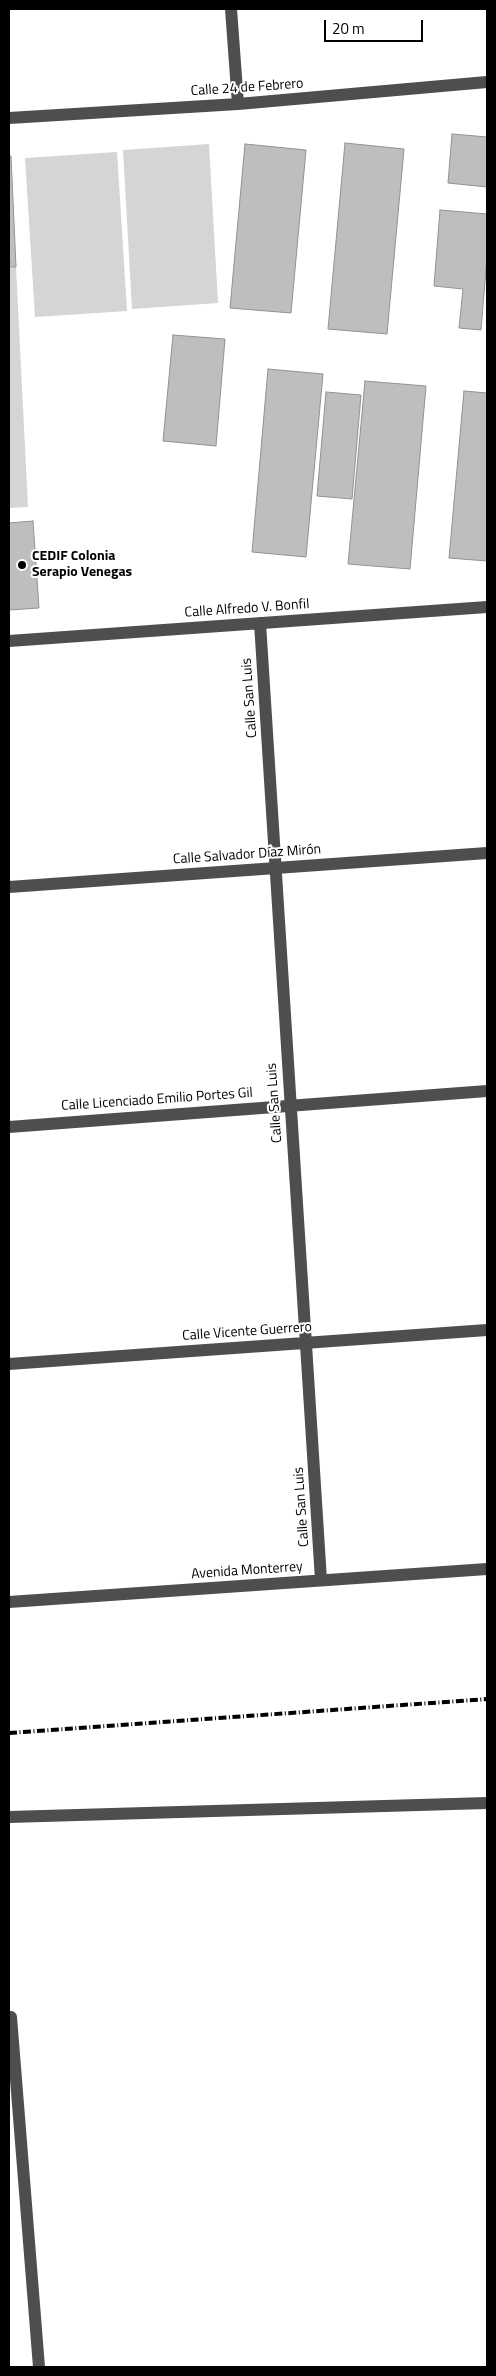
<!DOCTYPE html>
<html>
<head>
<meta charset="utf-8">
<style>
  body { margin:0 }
  #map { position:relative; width:496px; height:2376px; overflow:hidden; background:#fff; font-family:"Titillium Web",sans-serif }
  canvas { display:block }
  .frame { position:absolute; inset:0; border:10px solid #000; pointer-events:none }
  .scale { position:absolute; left:324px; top:20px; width:99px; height:22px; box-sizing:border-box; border:2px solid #000; border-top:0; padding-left:6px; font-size:15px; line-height:18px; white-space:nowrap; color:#000; -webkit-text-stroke:4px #fff; paint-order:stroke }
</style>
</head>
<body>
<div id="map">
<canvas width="496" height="2376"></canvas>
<div class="frame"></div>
<div class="scale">20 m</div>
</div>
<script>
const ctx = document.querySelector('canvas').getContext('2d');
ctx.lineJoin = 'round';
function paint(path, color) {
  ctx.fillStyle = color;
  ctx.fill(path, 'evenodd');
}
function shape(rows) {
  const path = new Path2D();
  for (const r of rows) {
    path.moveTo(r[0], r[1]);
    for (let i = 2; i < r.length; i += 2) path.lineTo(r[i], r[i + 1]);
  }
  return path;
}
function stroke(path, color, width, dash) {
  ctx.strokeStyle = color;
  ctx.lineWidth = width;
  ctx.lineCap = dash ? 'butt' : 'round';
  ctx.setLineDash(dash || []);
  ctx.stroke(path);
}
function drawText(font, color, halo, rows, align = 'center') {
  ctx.font = font + ' "Titillium Web",sans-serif';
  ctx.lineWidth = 4;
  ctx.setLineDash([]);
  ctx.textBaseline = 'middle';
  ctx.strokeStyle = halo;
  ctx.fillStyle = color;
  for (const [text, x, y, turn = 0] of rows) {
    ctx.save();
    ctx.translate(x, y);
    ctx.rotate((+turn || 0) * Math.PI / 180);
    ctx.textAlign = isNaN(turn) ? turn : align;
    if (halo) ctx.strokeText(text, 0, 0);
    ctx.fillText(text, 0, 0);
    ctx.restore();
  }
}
paint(shape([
  [209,144,218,303,132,309,123,150],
  [117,152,127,311,35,317,25,158],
  [16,267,28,507,9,508,9,268]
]), '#d5d5d5');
const building = shape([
  [452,134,487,137,487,187,448,183,452,134],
  [345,143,404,149,387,334,328,329,345,143],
  [245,144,306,150,291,313,230,308,245,144],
  [9,156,11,156,16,267,9,267,9,156],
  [440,210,487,214,487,257,481,330,459,328,463,289,434,286,440,210],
  [173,335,225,339,216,446,163,441,173,335],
  [268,369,323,374,306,557,252,552,268,369],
  [365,381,426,386,410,569,348,564,365,381],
  [464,391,487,393,487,561,449,558,464,391],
  [326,392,361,395,352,499,317,496,326,392],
  [33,521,39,608,9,610,9,523,33,521]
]);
paint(building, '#bebebe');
stroke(building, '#929292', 1);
stroke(shape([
  [231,9,238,104],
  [9,118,238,104,487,82],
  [260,623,321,1580],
  [9,641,487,607],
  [9,887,487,853],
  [9,1127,487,1091],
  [9,1364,487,1330],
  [9,1602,487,1569],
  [9,1817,487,1803],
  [11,2017,39,2367]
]), '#4e4e4e', 12);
stroke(shape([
  [9,1733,487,1699]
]), '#000', 4, [8, 2.5, 1, 2.5]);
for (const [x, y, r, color] of [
  [22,565,5,"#000"]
]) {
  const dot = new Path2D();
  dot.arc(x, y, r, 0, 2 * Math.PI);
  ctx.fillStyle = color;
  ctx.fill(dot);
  stroke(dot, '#fff', 2);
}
drawText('14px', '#000', '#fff', [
  ["Calle 24 de Febrero",247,88,-4],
  ["Calle Alfredo V. Bonfil",247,609,-4],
  ["Calle San Luis",250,698,-94],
  ["Calle Salvador Díaz Mirón",247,855,-4],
  ["Calle Licenciado Emilio Portes Gil",157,1100,-4],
  ["Calle San Luis",275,1103,-94],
  ["Calle Vicente Guerrero",247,1332,-4],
  ["Calle San Luis",302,1507,-94],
  ["Avenida Monterrey",247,1571,-4]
]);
drawText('bold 14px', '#000', '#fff', [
  ["CEDIF Colonia",32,557],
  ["Serapio Venegas",32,573]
], 'left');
</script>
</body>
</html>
